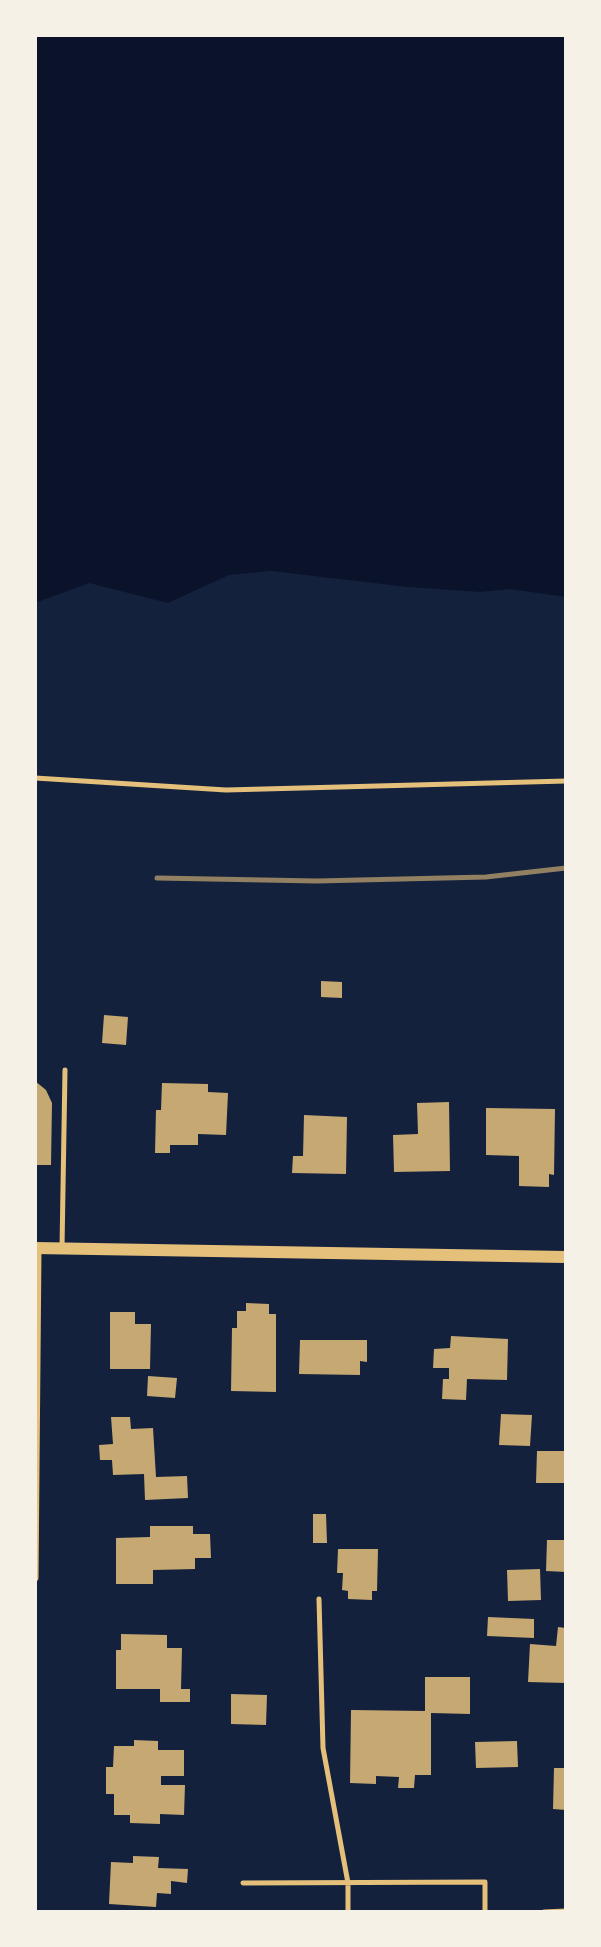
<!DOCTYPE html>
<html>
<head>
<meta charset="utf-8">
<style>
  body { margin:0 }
  #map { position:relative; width:601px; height:1947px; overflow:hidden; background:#14213d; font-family:"Alegreya Sans",sans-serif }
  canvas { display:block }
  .frame { position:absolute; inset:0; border:37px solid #f6f1e7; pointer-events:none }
</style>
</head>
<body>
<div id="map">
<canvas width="601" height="1947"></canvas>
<div class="frame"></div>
</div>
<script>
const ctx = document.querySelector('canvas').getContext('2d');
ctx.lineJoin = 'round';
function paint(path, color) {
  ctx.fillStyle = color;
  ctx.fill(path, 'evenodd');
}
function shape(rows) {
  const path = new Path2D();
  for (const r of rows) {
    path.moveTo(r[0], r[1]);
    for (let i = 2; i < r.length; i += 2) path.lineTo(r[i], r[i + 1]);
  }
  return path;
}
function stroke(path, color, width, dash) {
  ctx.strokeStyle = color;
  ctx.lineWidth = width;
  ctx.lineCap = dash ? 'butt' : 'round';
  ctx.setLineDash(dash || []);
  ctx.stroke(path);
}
paint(shape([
  [35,35,566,35,566,597,509,589,480,592,408,587,271,571,229,575,168,603,89,583,35,603]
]), '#0b132b');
paint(shape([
  [321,981,342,982,342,998,321,997],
  [104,1015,128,1017,126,1045,102,1043],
  [35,1081,46,1090,52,1103,51,1165,35,1165],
  [162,1083,208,1084,208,1092,228,1093,226,1135,198,1134,198,1145,170,1145,170,1153,155,1153,156,1110,161,1110],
  [449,1102,450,1171,394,1172,393,1135,418,1134,417,1103],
  [486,1108,555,1109,554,1175,549,1174,549,1187,519,1186,519,1156,486,1155],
  [304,1115,347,1117,346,1174,292,1173,293,1156,303,1156],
  [246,1303,269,1304,269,1314,276,1314,276,1392,231,1391,232,1328,237,1328,237,1311,246,1311],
  [110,1312,135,1312,135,1324,151,1324,150,1369,110,1369],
  [451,1336,508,1339,507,1380,467,1379,466,1400,442,1399,443,1379,449,1379,449,1368,433,1368,434,1349,450,1348],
  [300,1340,367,1340,367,1362,360,1361,360,1375,299,1374],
  [148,1376,177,1378,175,1398,147,1396],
  [501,1414,532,1415,530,1446,499,1445],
  [111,1417,130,1417,131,1429,153,1428,156,1477,187,1476,188,1498,145,1500,144,1474,113,1475,112,1460,100,1460,99,1445,113,1444],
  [537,1451,566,1451,566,1483,536,1483],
  [313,1514,326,1514,327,1543,313,1543],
  [150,1526,193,1526,193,1534,210,1534,211,1558,195,1558,195,1569,153,1570,153,1584,116,1584,116,1538,150,1537],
  [547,1540,566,1540,566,1572,546,1571],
  [338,1549,378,1549,377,1591,372,1591,372,1600,348,1599,348,1591,342,1590,343,1573,337,1573],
  [540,1569,541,1600,508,1601,507,1570],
  [488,1617,534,1619,534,1638,487,1636],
  [558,1627,566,1628,566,1683,528,1682,530,1644,556,1646],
  [121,1634,167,1635,167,1648,182,1648,181,1689,190,1689,190,1702,160,1702,160,1689,116,1689,116,1650,121,1650],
  [425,1677,470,1677,470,1714,431,1713,431,1775,415,1775,414,1788,398,1788,399,1777,376,1776,376,1784,350,1783,351,1710,425,1711],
  [231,1694,267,1695,266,1725,231,1724],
  [134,1740,158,1741,158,1750,184,1750,184,1776,161,1776,161,1785,185,1785,184,1815,160,1814,160,1824,130,1823,130,1815,114,1815,114,1794,106,1794,106,1767,113,1767,114,1746,134,1746],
  [517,1741,518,1767,476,1768,475,1742],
  [554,1768,566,1768,566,1810,553,1809],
  [133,1856,159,1857,158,1868,188,1869,187,1883,171,1881,171,1894,157,1893,156,1907,109,1904,111,1862,133,1863]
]), '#c6a872');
stroke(shape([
  [35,778,226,790,566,781],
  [62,1248,65,1070],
  [319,1599,323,1748,348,1883,348,1912],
  [243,1883,485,1882,485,1912],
  [544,1912,566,1911]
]), '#e5c07b', 5);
stroke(shape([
  [35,1578,38,1248]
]), '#e5c07b', 7);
stroke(shape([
  [35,1248,566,1257]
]), '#e5c07b', 12);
stroke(shape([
  [157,878,317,881,486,877,566,868]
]), '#918062', 5);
</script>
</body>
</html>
